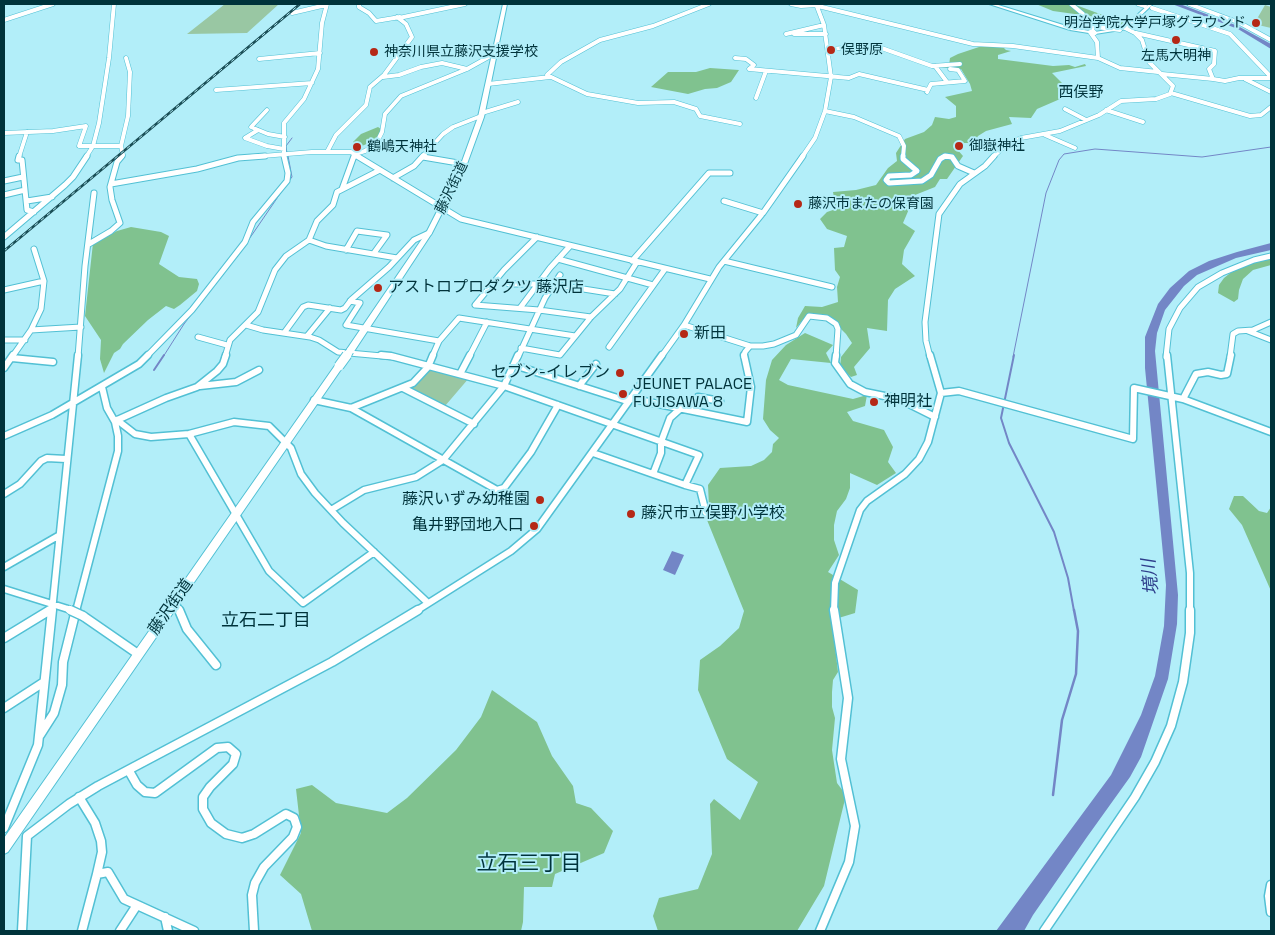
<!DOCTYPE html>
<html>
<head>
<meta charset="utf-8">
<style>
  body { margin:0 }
  #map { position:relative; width:1275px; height:935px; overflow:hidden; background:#b2eef9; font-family:"Space Grotesk",sans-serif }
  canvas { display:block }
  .frame { position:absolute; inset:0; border:5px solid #00333b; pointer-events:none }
</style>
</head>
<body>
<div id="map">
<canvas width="1275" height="935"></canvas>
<div class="frame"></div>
</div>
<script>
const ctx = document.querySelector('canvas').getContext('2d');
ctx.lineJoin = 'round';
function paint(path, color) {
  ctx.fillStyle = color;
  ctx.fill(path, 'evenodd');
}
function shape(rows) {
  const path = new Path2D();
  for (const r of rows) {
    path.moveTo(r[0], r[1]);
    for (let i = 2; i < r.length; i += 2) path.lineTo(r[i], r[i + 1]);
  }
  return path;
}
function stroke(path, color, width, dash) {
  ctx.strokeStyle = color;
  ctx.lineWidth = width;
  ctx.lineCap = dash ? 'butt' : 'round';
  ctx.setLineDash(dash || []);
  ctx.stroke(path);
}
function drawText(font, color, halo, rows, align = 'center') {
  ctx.font = font + ' "Space Grotesk","Noto Sans JP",sans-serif';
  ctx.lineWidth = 4;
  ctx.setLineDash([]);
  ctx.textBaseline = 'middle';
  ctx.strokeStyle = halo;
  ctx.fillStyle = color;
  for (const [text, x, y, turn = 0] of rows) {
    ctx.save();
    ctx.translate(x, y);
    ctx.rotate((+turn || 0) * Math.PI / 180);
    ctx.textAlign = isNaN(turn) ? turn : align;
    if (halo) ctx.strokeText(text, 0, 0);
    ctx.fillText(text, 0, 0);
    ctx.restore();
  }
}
paint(shape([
  [225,4,279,4,247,33,187,34],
  [1265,5,1271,7,1271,28,1254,24],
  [432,368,469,378,445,406,409,388,419,381]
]), '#99c7a3');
paint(shape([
  [1036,4,1073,4,1100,14,1128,20,1125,25,1118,28,1110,27,1108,23,1096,17,1053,11],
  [982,46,1003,47,1006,50,1011,51,998,55,998,59,1053,66,1069,65,1075,67,1085,64,1086,66,1052,73,1071,92,1067,96,1037,109,1031,118,1009,117,1012,124,986,131,978,136,974,143,958,143,956,148,963,156,947,179,940,179,935,187,915,195,903,223,915,231,904,250,902,264,915,276,895,289,888,300,887,331,867,328,870,348,854,367,857,375,851,377,840,367,841,357,852,343,846,334,830,318,811,314,805,317,796,328,798,318,805,306,822,307,838,302,837,287,840,277,835,270,834,248,844,247,847,236,827,229,820,219,827,212,836,209,833,192,856,190,876,185,888,168,897,161,896,153,905,139,924,132,932,125,935,117,949,119,956,117,956,106,945,97,972,91,970,84,961,69,938,67,949,65,950,58,958,54],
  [710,68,739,70,731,82,717,88,705,89,688,94,651,87,668,72,696,72],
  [378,127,384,131,377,140,359,147,355,145,353,142,361,134],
  [131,227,161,232,169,236,159,264,179,277,197,279,199,284,197,291,180,305,174,309,166,306,148,320,123,344,120,349,114,353,104,373,100,359,101,340,85,316,93,243,117,231],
  [1271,256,1271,265,1253,270,1243,279,1239,290,1238,299,1234,302,1218,293,1219,285,1224,278,1239,266],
  [805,333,833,345,826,353,831,363,791,359,779,380,788,385,853,399,867,395,865,406,847,412,853,421,884,430,893,447,888,462,896,473,877,485,850,473,850,488,846,499,837,511,834,525,834,540,839,555,828,572,858,590,855,613,832,620,838,672,833,680,832,692,832,707,835,718,832,750,837,783,846,795,824,886,797,931,658,931,653,916,659,898,698,889,712,854,710,804,714,799,740,820,758,782,727,759,698,690,700,660,720,646,739,628,744,611,707,520,709,507,708,485,720,468,751,466,764,460,772,452,773,444,779,438,770,430,763,419,766,380,772,360,786,345],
  [1234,496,1243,496,1259,511,1267,513,1271,507,1271,591,1242,525,1229,509],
  [492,690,537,722,552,756,573,786,576,803,591,808,613,831,604,853,555,874,552,887,524,887,523,922,521,931,312,931,301,894,280,875,301,833,296,789,312,785,336,803,387,813,407,798,456,750,481,717]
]), '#80c28f');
paint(shape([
  [1172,4,1180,4,1238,26,1271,44,1271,49,1238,29],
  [1271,243,1271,250,1236,258,1197,275,1184,286,1165,310,1157,333,1155,351,1178,595,1177,624,1168,679,1141,757,1130,777,1087,837,1033,915,1024,931,996,931,1111,775,1141,715,1155,676,1164,626,1166,585,1145,368,1145,337,1158,304,1170,288,1189,271,1209,261,1237,252],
  [672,551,684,555,675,575,663,570]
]), '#7386c6');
stroke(shape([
  [287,154,286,146,292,138],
  [288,156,292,177,288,182],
  [243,248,284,188],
  [163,357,184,324,211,289],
  [1013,357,1046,193,1059,160,1064,154,1095,149,1202,157,1271,147]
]), '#7386c6', 1);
stroke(shape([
  [1014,355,1001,418,1009,443,1054,532,1068,578,1074,611],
  [154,370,164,355]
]), '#7386c6', 2);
stroke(shape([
  [1053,795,1062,720,1076,674,1078,631,1074,610]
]), '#7386c6', 2.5);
const minorFar3 = shape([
  [359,4,359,7,369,13,376,21,400,17],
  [709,4,653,26,600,40,561,62,547,75,587,94,638,103,674,102,696,109,700,116,740,124],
  [791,4,801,6,817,5],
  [1071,4,1083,14,1084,21,1095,33],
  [1138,4,1145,6],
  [1189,4,1240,23,1271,40],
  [818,6,973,44,1013,46,1098,58,1120,68,1158,72],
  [1152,8,1230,34,1271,77],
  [292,13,326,5],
  [399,18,465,4],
  [4,20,53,4],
  [1088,26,1120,30],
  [1090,32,1097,42,1098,58],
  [1136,33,1215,51,1214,64,1209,69,1213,79,1162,74],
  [786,34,824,25],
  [794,34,826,34],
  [829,49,876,46,932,66,960,64],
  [735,58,746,59,754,65,749,69,849,78,859,74,928,90],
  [259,59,320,53],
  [935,66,947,82],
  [383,77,399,75,421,67,442,63,467,69],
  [1213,79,1225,81,1239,78,1271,78],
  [1245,79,1271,92],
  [488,84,550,77],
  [216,90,312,83],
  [927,92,931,84,965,81,958,70,950,69],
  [1171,93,1250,116,1261,115,1271,107],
  [756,98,766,71],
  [1065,109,1086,120],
  [267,110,251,127,268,134,285,137],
  [1106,110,1143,122],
  [825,111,854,117,899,136,904,146,903,157],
  [482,113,518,102],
  [258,130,245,138,267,146,284,149],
  [4,133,53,131,86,126,79,146,121,146,123,155,121,157],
  [1045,135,1075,148],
  [121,146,128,116,130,72,126,58],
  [327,152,336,135,366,105,370,87,384,75,412,37,406,24,397,17],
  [19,157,27,132],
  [86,157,93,146,99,123,109,58,114,4],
  [250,157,312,152,351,152,359,157],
  [284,157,284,123,304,99,318,69,322,23,327,4],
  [354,157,355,154,365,151,376,144,382,132,385,114,401,96,467,69,494,54],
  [422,157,443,134,453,127,481,116],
  [802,157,815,138,825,111,831,77,824,25,816,4],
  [943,157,952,157],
  [993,157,1007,144,1021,138,1060,131,1099,115,1121,101,1156,99,1170,94,1173,86,1149,62,1142,40,1135,33,1125,28]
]);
const minorFar2 = shape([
  [19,156,18,160,22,160,27,210,34,212],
  [357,156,461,219,710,279],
  [903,156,903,159,917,171,911,175,889,176,886,180,889,183,922,181,931,175,940,159,945,156,952,157,958,166,974,173],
  [423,157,464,164],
  [393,178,414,166,423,156],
  [4,181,23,177],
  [111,184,197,169,238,158,265,156],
  [342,189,354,156],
  [4,195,25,190],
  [27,201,52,197],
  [724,201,763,213],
  [4,237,65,185,73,177,87,156],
  [537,237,504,270,475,305,539,310,591,317],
  [309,240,326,246,397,258],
  [89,244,111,231,120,223,112,200,110,187,117,162,122,156],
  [346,250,357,231,387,235,374,253],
  [558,259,653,285],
  [632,261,709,173,730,173],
  [724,261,832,287],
  [539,282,615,294],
  [509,284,537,284],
  [4,290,44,281],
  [350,301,360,303,346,325,439,341],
  [520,308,550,268,570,246],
  [246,325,263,330,310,337,319,340,338,352,393,357],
  [684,325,750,346,763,346,774,344,796,335,809,316,827,318,836,324,838,329,836,357],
  [31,330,81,327],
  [1248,331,1271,340],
  [284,333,303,307,308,305,341,310,345,308,351,300,389,267,414,240,429,233],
  [307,336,330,308],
  [198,337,227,345],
  [4,340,25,340],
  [609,347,665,269],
  [521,348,560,355,591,317,620,289,637,262],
  [12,357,31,330,41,309,44,281,34,249],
  [78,357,85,266,94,193],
  [146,357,192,310,245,242,253,222,287,181,288,173,284,156],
  [225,357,230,340,258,312,275,270,286,256,309,240,317,221,333,205,337,192,380,170],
  [432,357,439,341,459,318,575,336],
  [469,357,487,322],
  [518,357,545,298,560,275],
  [661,357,684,325,719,267,763,213,803,156],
  [744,357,745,352,750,346],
  [930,357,926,341,925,322,939,214,960,184,985,166,994,156],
  [1166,357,1169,329,1180,308,1198,287,1222,273,1254,260,1271,256],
  [1230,357,1233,334,1238,331,1253,330,1271,322]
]);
const minorFar1 = shape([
  [381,355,391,356,504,386,699,455,685,485,700,489,706,513],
  [836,355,835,363,850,384,865,392,899,399,935,417],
  [1167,355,1190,573,1190,611],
  [12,358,53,362],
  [514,365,627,401],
  [4,368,13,355],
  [460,374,470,355],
  [200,386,236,382,259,370],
  [579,386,596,364],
  [403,388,474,424],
  [941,393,959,391,1133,439,1134,388,1183,399,1271,432],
  [629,398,747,422,751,387,744,355],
  [1183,399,1196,374,1208,372,1221,375,1227,374,1231,355],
  [314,400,351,408,413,383,428,367,433,355],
  [351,408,497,490,504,488,531,452,558,405],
  [693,411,698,397,720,401],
  [117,420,135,434,151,437,189,434,234,422,269,426,291,448,301,474,315,493,343,523,428,603],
  [115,421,166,398,197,387,217,371,223,364,226,355],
  [189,434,269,571,303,603,374,552],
  [4,436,52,415,139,364,148,355],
  [593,453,653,474,661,453,661,442,670,418,680,409],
  [653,474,685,485],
  [4,494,20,484,41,461,47,458,66,459],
  [331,510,364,490,416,477,443,460,504,386,518,355],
  [4,567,58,536],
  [4,589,68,609],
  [175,601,179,611],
  [48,611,50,610],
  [52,611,78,355],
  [76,611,118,451,118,436,115,422,107,408,102,387],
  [416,611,511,551,537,529,662,355],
  [834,611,835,583,860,510,867,501,905,474,919,459,928,442,941,393,930,355]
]);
const minor = shape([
  [179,610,187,629,216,665],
  [83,616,138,654],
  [4,638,50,610],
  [4,708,44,682],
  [40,735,54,713,62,685,63,662,76,610],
  [129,771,137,785,145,792,155,793,217,748,228,747,236,754,233,764,210,787,203,797,203,809,211,823,226,834,242,838,254,834,286,814,294,818,297,827,293,837,264,867,255,883,252,895,254,931],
  [79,797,95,823,101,841,102,852,97,874],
  [4,828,38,745,52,610],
  [1271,885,1269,896,1271,912],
  [165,917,168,931],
  [22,931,27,836,69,804,98,786,332,662,418,610],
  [82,931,97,874,108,872,124,899,194,931],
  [120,931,137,905],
  [820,931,849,862,855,826,841,759,848,698,834,610],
  [1044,931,1135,797,1155,762,1171,726,1183,682,1190,633,1190,610]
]);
const major = shape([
  [989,4,995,4,1073,28,1095,32,1124,27,1149,4,1153,4,1127,29,1095,34,1070,30,989,4]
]);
const highway = shape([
  [503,4,507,4,484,117,467,164,432,233,353,353,347,353,346,351,347,349,426,233,461,164,478,117,503,4],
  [339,363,342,364,343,366,342,368,8,852,4,854,4,838,336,364,339,363]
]);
stroke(minorFar3, '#52c0d4', 5);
stroke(minorFar2, '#52c0d4', 7);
stroke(minorFar1, '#52c0d4', 9);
stroke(minor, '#52c0d4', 11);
stroke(major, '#52c0d4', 2);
stroke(highway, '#52c0d4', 2);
stroke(minorFar3, '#fff', 4);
stroke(minorFar2, '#fff', 5);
stroke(minorFar1, '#fff', 6);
stroke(minor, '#fff', 8);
paint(major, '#fff');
paint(highway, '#fff');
const rail = shape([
  [4,251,300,4]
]);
stroke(rail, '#1a4e56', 2.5);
stroke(rail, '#b2eef9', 1, [4]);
const minorBridgeFar1 = shape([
  [68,609,72,611]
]);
const minorBridge = shape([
  [70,610,83,616]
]);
const highwayBridgeFar1 = shape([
  [346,357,350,351]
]);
const highwayBridge = shape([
  [339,366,347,355]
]);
stroke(minorBridgeFar1, '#52c0d4', 9, []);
stroke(minorBridge, '#52c0d4', 11, []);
stroke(highwayBridgeFar1, '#52c0d4', 9, []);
stroke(highwayBridge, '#52c0d4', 11, []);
stroke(minorBridgeFar1, '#fff', 6);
stroke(minorBridge, '#fff', 8);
stroke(highwayBridgeFar1, '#fff', 7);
stroke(highwayBridge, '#fff', 9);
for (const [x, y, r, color] of [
  [1256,23,5,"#b52816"],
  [1176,40,5,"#b52816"],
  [831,50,5,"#b52816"],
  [374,52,5,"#b52816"],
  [959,146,5,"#b52816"],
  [357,147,5,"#b52816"],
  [798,204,5,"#b52816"],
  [378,288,5,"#b52816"],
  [684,334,5,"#b52816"],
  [620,373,5,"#b52816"],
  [623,394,5,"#b52816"],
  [874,402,5,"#b52816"],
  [540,500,5,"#b52816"],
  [631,514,5,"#b52816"],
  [534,526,5,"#b52816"]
]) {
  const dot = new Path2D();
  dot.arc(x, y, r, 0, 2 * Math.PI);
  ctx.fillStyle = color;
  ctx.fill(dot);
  stroke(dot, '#b2eef9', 2);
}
drawText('14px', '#00333b', '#b2eef9', [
  ["明治学院大学戸塚グラウンド",1246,23,"right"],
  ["俣野原",841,50],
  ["神奈川県立藤沢支援学校",384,52],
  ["左馬大明神",1176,56,"center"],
  ["御嶽神社",969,146],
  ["鶴嶋天神社",367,147],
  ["藤沢市またの保育園",808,204]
], 'left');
drawText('14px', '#00333b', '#b2eef9', [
  ["藤沢街道",452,188,-64]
]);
drawText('15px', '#00333b', '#b2eef9', [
  ["西俣野",1081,93]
]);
drawText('16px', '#00333b', '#b2eef9', [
  ["アストロプロダクツ 藤沢店",388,288],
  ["新田",694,334],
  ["セブン-イレブン",610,373,"right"],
  ["JEUNET PALACE",633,385],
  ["FUJISAWA 8",633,403],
  ["神明社",884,402],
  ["藤沢いずみ幼稚園",530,500,"right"],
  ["藤沢市立俣野小学校",641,514],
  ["亀井野団地入口",524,526,"right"]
], 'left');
drawText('16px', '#00333b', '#b2eef9', [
  ["藤沢街道",171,607,-55]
]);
drawText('italic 18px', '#2e3e8b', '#b2eef9', [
  ["境川",1151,577,-95]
]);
drawText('18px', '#00333b', '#b2eef9', [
  ["立石二丁目",266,621]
]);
drawText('21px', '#00333b', '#b2eef9', [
  ["立石三丁目",529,864]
]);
</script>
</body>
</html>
